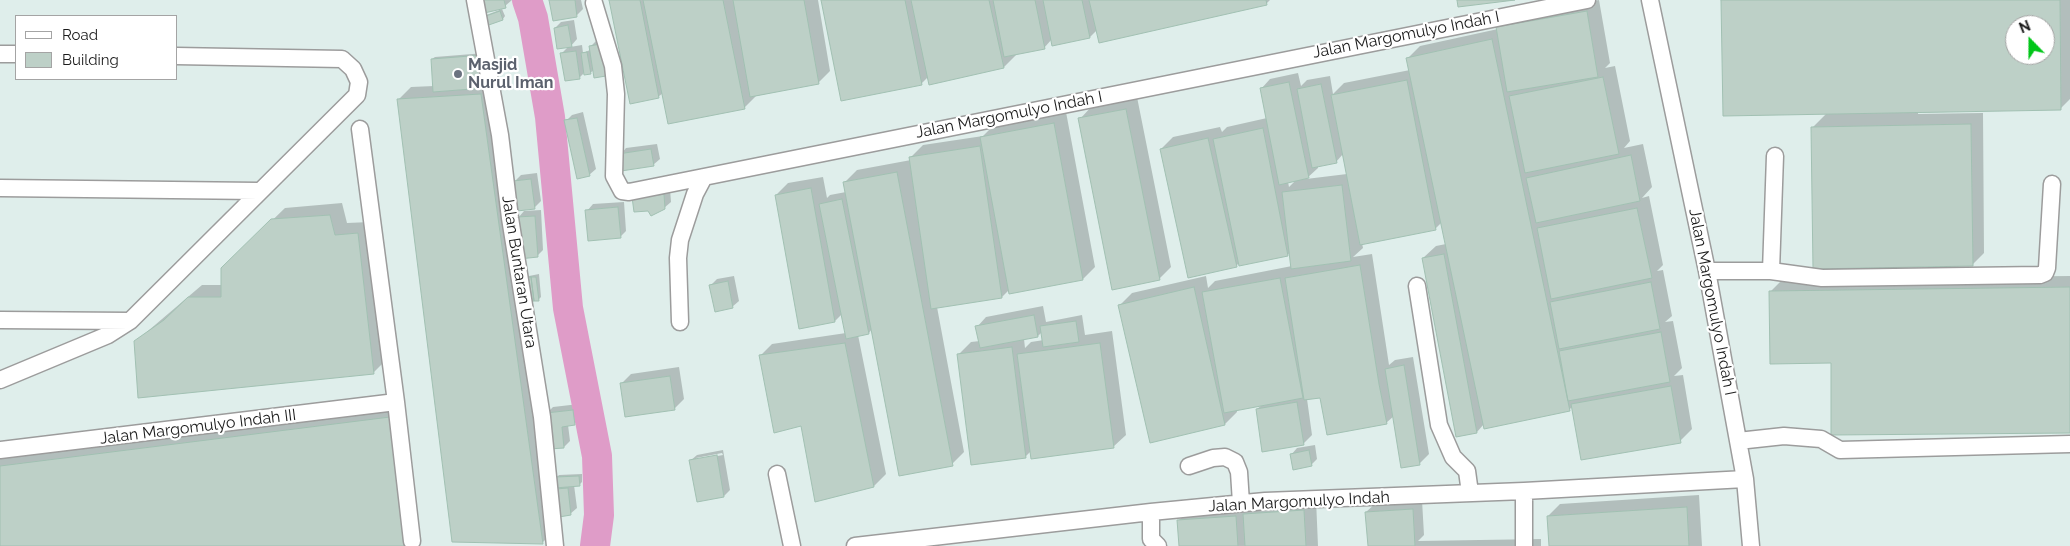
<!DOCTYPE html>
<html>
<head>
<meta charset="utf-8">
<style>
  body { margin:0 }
  #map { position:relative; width:2070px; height:546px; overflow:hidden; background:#dfeeeb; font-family:Raleway,sans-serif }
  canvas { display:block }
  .legend { position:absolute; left:15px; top:15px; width:162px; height:65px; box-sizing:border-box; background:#fff; border:1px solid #a4a4a4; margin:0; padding:6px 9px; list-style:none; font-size:15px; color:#1b1b1b }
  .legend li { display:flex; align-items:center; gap:10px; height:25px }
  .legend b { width:25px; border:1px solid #a4a4a4 }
  .north { position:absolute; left:2005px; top:15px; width:50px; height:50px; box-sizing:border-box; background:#fff; border:1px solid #a4a4a4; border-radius:50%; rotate:338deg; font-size:14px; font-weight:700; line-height:20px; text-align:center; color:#1b1b1b }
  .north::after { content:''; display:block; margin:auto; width:18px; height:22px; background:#00c618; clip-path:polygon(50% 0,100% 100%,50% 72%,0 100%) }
</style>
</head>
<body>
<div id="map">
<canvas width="2070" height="546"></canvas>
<ul class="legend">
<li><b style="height:6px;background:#fff"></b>Road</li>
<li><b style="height:14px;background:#bdd0c7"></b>Building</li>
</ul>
<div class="north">N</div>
</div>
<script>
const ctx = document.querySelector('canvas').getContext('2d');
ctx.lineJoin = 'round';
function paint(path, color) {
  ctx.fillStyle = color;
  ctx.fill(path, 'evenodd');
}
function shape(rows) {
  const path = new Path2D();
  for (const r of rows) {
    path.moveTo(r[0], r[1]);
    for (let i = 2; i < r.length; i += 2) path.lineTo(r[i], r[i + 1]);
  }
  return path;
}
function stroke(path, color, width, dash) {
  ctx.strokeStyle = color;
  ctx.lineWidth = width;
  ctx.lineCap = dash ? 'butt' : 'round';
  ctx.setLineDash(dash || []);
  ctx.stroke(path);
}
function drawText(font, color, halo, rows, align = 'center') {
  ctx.font = font + ' Raleway,sans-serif';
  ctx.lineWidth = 4.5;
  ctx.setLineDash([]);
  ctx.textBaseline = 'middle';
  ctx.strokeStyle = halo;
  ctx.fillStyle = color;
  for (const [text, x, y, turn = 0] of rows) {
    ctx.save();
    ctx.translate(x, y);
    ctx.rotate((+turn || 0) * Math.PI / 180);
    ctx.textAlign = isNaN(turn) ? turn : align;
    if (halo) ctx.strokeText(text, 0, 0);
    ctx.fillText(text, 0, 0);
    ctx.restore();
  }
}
paint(shape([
  [478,0,512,0,505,6],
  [551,0,581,0,583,9,577,15],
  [611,0,818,0,830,71,818,83,756,96,744,108,663,93,658,97],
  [822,0,1270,0,1266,4,1097,30,1090,37,1052,39,1044,48,1015,53,1016,55,1004,67,929,76,921,84],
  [1599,0,1610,63,1605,68,1615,66,1630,141,1624,148,1643,144,1652,187,1642,198,1649,196,1663,265,1657,271,1663,270,1672,316,1665,322,1673,321,1682,368,1674,376,1683,375,1692,429,1680,441,1573,406,1569,410,1484,424,1477,432,1423,258,1436,246,1446,244,1442,222,1435,229,1362,243,1363,248,1353,257,1372,254,1389,365,1395,360,1413,357,1429,454,1419,464,1394,416,1386,423,1321,396,1307,399,1312,435,1303,444,1257,409,1262,405,1237,409,1237,412,1225,424,1151,441,1120,305,1132,293,1206,276,1208,288,1215,281,1292,266,1290,252,1288,255,1239,263,1236,266,1161,149,1173,137,1220,127,1222,132,1227,127,1267,118,1261,89,1270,79,1298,73,1301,86,1307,80,1330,76,1333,94,1344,83,1410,70,1408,58,1420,46,1498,29,1498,27,1510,15],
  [1343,154,1347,174,1306,179,1318,168,1318,166,1336,162],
  [1296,180,1289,187,1288,182],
  [1723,0,2070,0,2070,99,2061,108,1918,111,1918,114,1983,113,1984,253,1972,265,1813,127,1827,113],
  [2015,25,2045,25,2045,55,2015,55],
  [502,9,505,16,503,19,484,16],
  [574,20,577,39,570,47,582,45,583,53,590,50,590,47,596,41,607,39,612,68,605,75,594,70,590,73,585,72,580,77,566,80,561,54,569,46,555,28,561,22],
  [485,53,555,530,543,542,453,541,398,100,411,87,434,86,432,59,435,57],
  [1137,97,1171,267,1159,279,1080,119,1092,106],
  [583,112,596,169,589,175,566,121,572,115],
  [1066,112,1095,267,1083,279,1010,289,1002,297,937,307,964,452,952,464,872,329,869,333,858,335,886,474,874,486,802,425,760,356,772,344,846,333,842,314,835,321,800,328,776,195,788,183,823,177,827,198,830,195,846,192,844,183,857,170,911,160,911,157,923,145,983,136,993,126],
  [657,144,660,159,653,165,620,155,626,148],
  [537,173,541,201,534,208,515,181,521,175],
  [670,189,671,202,664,208,634,198],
  [624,202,626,231,620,237,587,211,593,204],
  [342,203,347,223,370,222,385,361,373,373,135,342,202,285,222,285,222,269,285,208],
  [541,210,543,250,537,256,518,218,524,211],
  [539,274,541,297,538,300,527,278,529,276],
  [734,276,739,301,732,307,711,285,717,279],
  [2070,276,2070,431,1832,362,1771,291,1783,279],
  [1043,306,1046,322,1082,315,1085,335,1112,331,1126,435,1113,447,1031,451,1025,457,959,354,971,342,980,341,977,327,986,317],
  [1042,332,1044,340,1031,342,1025,348,1024,339,1038,336],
  [679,367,684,399,674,409,622,383,631,374],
  [579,404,581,418,574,424,568,425,570,441,564,447,547,413,553,407],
  [401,405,416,534,403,546,0,546,0,456],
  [1315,445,1317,459,1311,465,1291,455,1297,448],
  [723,450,730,490,724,496,690,461,697,455],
  [722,453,723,455,696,460,696,458],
  [582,474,582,482,579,485,574,485,577,508,570,514,558,490,561,486,556,478,559,475],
  [1699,495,1702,546,1550,546,1548,516,1560,504],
  [1316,499,1318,546,1180,546,1178,521,1191,508],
  [1422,500,1424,535,1418,541,1541,539,1541,546,1369,546,1366,512,1376,503]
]), '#0003');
stroke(shape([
  [527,0,533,18,550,117,568,308,597,456,599,515,595,546]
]), '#df9cc8', 30);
const building = shape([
  [477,0,504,0,506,8,480,14,477,0],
  [549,0,575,0,577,17,553,21,549,0],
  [609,0,640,0,659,98,630,104,609,0],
  [643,0,723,0,745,109,668,124,643,0],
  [733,0,804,0,819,84,750,97,733,0],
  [821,0,905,0,922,85,841,101,821,0],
  [911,0,989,0,1004,68,929,85,911,0],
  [993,0,1035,0,1045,49,1004,57,993,0],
  [1043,0,1082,0,1090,38,1052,46,1043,0],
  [1089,0,1266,0,1267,5,1099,43,1089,0],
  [1457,0,1515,0,1458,7,1457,0],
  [1721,0,2060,0,2061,110,1723,116,1721,0],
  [2015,25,2045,25,2045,55,2015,55,2015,25],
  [500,11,503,20,483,27,480,18,500,11],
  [1587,11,1598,77,1507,92,1496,27,1587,11],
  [568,25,572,47,557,49,554,28,568,25],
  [1492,39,1570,411,1484,429,1406,58,1492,39],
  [601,44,606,76,594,78,589,46,601,44],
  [576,51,580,79,565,81,560,53,576,51],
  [587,52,591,74,584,75,581,53,587,52],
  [483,55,485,88,433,92,431,59,483,55],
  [1603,77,1619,154,1525,173,1509,96,1603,77],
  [1407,80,1436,230,1360,245,1331,95,1407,80],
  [1289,82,1309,178,1279,185,1260,88,1289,82],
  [1321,84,1337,163,1312,168,1297,89,1321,84],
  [481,94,543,544,452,542,397,99,481,94],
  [1126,109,1160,280,1112,290,1078,118,1126,109],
  [577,118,590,176,577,179,564,120,577,118],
  [1054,123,1083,280,1009,294,980,137,1054,123],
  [1971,124,1973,266,1813,269,1811,127,1971,124],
  [1263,128,1288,256,1239,266,1213,139,1263,128],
  [1208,138,1237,267,1188,278,1160,149,1208,138],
  [980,146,1002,298,931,309,909,157,980,146],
  [651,149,654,166,621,171,618,154,651,149],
  [1631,155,1640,201,1536,223,1526,178,1631,155],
  [897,172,953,466,899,476,843,182,897,172],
  [531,179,535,209,517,211,513,181,531,179],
  [1342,185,1351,261,1291,269,1282,192,1342,185],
  [811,188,835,322,799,329,775,195,811,188],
  [656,191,658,195,664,194,665,209,651,216,648,211,634,212,632,197,656,191],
  [842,199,869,334,846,339,819,204,842,199],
  [618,207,621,238,588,241,585,210,618,207],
  [1637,208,1652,278,1551,299,1537,228,1637,208],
  [330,215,335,235,358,233,374,374,138,398,134,341,164,320,188,297,221,297,221,268,271,219,330,215],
  [535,216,538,257,519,259,516,217,535,216],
  [1444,254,1477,433,1456,437,1422,258,1444,254],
  [1360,265,1379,384,1387,424,1327,435,1320,398,1304,400,1285,278,1360,265],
  [531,277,534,301,528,302,525,278,531,277],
  [531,277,536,277,539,301,534,301,531,277],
  [1280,278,1303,398,1224,413,1202,292,1280,278],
  [728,281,733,308,715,312,709,285,728,281],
  [1651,282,1660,329,1559,349,1550,302,1651,282],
  [1194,287,1225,425,1150,443,1118,305,1194,287],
  [2070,287,2070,433,1831,435,1831,363,1770,364,1769,291,2070,287],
  [1034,315,1038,337,980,348,975,326,1034,315],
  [1076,321,1079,342,1043,347,1040,326,1076,321],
  [1661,332,1670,382,1568,401,1559,351,1661,332],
  [845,343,874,487,815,502,801,426,774,433,759,355,845,343],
  [1100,343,1114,448,1031,459,1017,354,1100,343],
  [1012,347,1026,458,971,465,957,354,1012,347],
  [1404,365,1420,465,1401,468,1385,369,1404,365],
  [670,376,675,410,625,417,620,383,670,376],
  [1671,386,1681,443,1581,460,1571,404,1671,386],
  [1297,402,1304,445,1262,452,1256,409,1297,402],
  [573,410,575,425,562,427,564,448,549,449,546,413,573,410],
  [390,417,404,546,0,546,0,466,390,417],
  [1309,450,1312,466,1293,470,1290,454,1309,450],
  [717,455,724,497,697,502,689,460,717,455],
  [579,476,580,486,555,488,555,477,579,476],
  [568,488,571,515,559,517,556,489,568,488],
  [1687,507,1689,546,1549,546,1547,516,1687,507],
  [1413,509,1415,546,1368,546,1365,512,1413,509],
  [1304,510,1306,546,1245,546,1243,514,1304,510],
  [1236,516,1238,546,1179,546,1177,520,1236,516]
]);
paint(building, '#bdd0c7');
stroke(building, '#a1c0b2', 1);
const minor = shape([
  [475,0,500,135,510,218,542,417,555,546],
  [1650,0,1707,271,1745,479,1751,546],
  [594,3,613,66,616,94,614,176,622,191,629,192,1587,0],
  [0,54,16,54],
  [0,188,258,191],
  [1707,271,1771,271,1775,156],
  [1771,271,1822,278,2040,275,2045,273,2047,268,2052,184],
  [1417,286,1439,425,1453,457,1467,471,1470,493],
  [0,320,130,321],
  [680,322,678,258,680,240,695,194,704,177],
  [0,380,108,335,130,321,357,95,359,82,353,69,342,59,176,56],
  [396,402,412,541],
  [1738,441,1784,436,1821,439,1840,450,2070,444],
  [0,450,396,402,360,129],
  [1189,466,1213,458,1225,457,1235,462,1239,472,1241,503],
  [777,474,792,546],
  [1524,491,1524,546],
  [1151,512,1151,539,1158,546],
  [855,546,1151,512,1265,501,1524,491,1745,479]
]);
stroke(minor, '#9c9c9c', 19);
stroke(minor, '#fff', 16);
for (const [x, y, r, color] of [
  [458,74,5,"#6b7280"]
]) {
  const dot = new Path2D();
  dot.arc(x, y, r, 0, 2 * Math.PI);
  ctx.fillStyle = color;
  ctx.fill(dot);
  stroke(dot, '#fff', 2);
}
drawText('16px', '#1b1b1b', '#fff', [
  ["Jalan Margomulyo Indah I",1406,35,-11],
  ["Jalan Margomulyo Indah I",1009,115,-11],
  ["Jalan Buntaran Utara",519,272,81],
  ["Jalan Margomulyo Indah I",1712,302,79],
  ["Jalan Margomulyo Indah III",198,427,-7],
  ["Jalan Margomulyo Indah",1299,502,-3]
]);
drawText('bold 16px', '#5b616d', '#fff', [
  ["Masjid",468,65],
  ["Nurul Iman",468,83]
], 'left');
</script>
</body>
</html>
